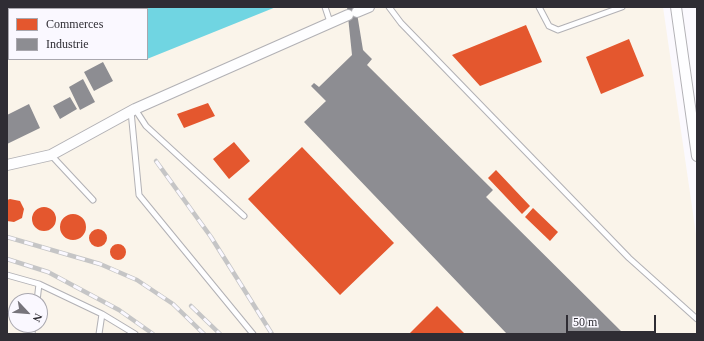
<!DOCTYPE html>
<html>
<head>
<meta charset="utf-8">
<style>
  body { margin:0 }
  #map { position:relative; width:704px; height:341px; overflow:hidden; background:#fbf9fe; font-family:"Times New Roman",serif }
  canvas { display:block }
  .frame { position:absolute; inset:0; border:8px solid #2f2d34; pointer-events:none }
  .legend { position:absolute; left:8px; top:8px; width:140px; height:52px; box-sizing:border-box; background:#faf8ff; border:1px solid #a9a7ae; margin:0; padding:5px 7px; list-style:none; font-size:12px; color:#2f2d34 }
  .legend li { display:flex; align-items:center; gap:8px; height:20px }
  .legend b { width:20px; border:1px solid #a9a7ae }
  .north { position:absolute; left:8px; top:293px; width:40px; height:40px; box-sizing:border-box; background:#faf8ff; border:1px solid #a9a7ae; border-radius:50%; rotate:116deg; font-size:11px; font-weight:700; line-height:16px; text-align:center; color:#2f2d34 }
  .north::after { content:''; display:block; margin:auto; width:14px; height:18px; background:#76747b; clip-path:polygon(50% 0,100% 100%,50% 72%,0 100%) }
  .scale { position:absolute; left:566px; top:315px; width:90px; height:18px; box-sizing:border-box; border:2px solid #2f2d34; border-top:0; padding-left:5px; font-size:12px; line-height:14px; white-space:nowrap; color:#2f2d34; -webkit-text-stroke:3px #faf8ff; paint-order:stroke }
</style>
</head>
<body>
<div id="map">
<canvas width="704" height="341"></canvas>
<div class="frame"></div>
<ul class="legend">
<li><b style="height:11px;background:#e4572e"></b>Commerces</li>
<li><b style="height:11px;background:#8d8d92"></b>Industrie</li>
</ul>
<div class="north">N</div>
<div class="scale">50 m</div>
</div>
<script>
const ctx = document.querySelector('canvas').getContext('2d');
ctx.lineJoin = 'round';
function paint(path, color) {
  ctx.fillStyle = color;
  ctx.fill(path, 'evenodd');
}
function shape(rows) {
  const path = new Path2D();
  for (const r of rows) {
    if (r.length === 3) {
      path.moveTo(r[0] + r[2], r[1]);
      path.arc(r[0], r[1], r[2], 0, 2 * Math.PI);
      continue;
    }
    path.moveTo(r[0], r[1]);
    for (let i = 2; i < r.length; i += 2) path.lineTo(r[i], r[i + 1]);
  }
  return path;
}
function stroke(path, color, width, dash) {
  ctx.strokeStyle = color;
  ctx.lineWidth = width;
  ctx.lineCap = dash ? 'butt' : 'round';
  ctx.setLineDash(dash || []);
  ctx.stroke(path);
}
paint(shape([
  [7,7,663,7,697,241,697,334,7,334],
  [9,9,147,9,147,59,9,59],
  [16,301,40,301,40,325,16,325]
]), '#faf4ea');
paint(shape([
  [78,7,276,7,147,59,147,9,80,9]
]), '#70d5e2');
paint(shape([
  [526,25,542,62,480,86,452,55],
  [629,39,644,76,601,94,586,57],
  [208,103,215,116,184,128,177,114],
  [234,142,250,161,229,179,213,159],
  [302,147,394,243,340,295,248,199],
  [496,170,530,206,522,214,488,178],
  [10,199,20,201,24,209,22,218,14,222,7,221,7,200],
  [44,219,12],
  [533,208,558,232,550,241,525,217],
  [73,227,13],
  [98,238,9],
  [118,252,8],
  [437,306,465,334,409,334]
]), '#e4572e');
paint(shape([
  [347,7,356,7,363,50,372,59,367,65,493,190,486,197,624,334,507,334,304,122,326,101,311,86,314,83,319,87,352,55],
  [103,62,113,81,94,91,84,72],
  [83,79,95,102,80,110,69,87],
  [70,97,77,109,60,119,53,106],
  [29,104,40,128,7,144,7,115]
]), '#8d8d92');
const service = shape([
  [325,7,330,22],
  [389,7,401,23,629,258,697,319],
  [539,7,549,26,558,30,622,7],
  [135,109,146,126,244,216],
  [131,111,139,195,253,334],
  [51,155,93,200],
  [7,275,39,284,102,314,135,334],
  [37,301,39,284],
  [32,334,33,325],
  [99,334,102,314]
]);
const minor = shape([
  [676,7,697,156],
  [357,12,369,7],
  [7,165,51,155,135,109,348,15]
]);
stroke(service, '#b2b1b5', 7);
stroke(minor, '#b2b1b5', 12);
stroke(service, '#fefeff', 5);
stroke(minor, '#fefeff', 10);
const rail = shape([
  [156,161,211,237,272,334],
  [7,237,100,264,137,280,173,304,204,334],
  [7,259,48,272,119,310,153,334],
  [191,306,220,334]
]);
stroke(rail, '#c5c5c6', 4.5);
stroke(rail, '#faf8ff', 3, [9]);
</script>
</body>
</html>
